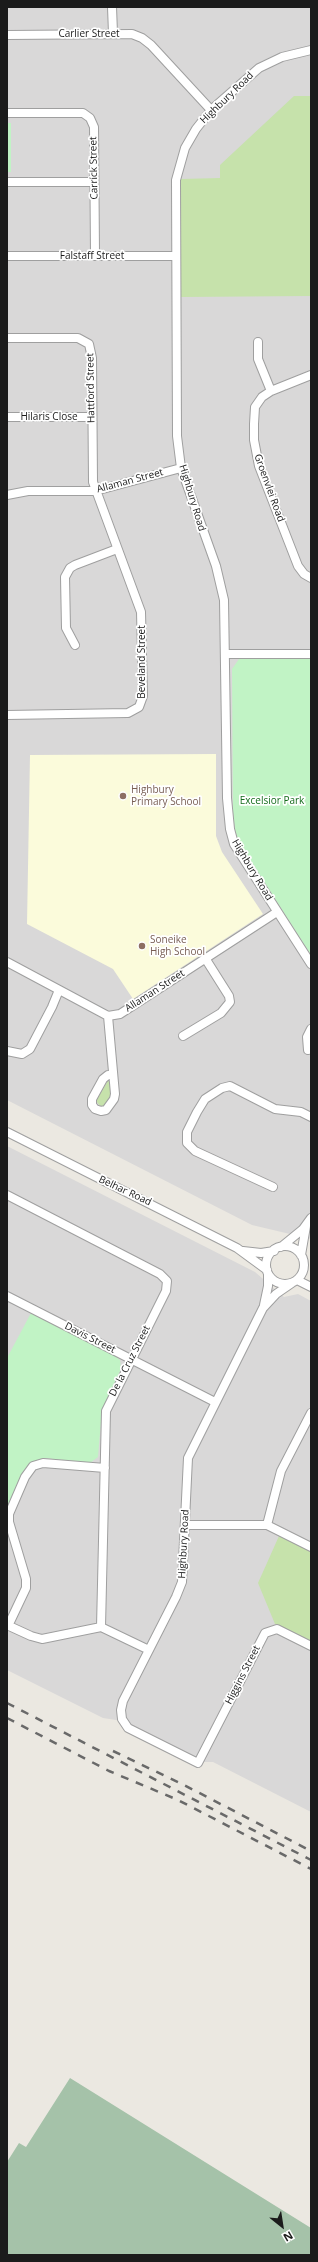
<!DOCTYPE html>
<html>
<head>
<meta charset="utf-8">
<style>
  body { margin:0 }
  #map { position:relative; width:318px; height:2262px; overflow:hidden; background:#ebe8e1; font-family:"Open Sans",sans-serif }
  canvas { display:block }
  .frame { position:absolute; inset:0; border:8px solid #1b1b1b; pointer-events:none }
  .north { position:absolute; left:262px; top:2206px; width:40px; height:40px; -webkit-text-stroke:3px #fff; paint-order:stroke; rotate:150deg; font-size:11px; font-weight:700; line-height:16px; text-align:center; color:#1b1b1b }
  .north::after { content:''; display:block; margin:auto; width:14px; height:18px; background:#1b1b1b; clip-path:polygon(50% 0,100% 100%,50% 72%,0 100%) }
</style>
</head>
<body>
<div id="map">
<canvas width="318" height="2262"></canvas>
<div class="frame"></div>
<div class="north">N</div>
</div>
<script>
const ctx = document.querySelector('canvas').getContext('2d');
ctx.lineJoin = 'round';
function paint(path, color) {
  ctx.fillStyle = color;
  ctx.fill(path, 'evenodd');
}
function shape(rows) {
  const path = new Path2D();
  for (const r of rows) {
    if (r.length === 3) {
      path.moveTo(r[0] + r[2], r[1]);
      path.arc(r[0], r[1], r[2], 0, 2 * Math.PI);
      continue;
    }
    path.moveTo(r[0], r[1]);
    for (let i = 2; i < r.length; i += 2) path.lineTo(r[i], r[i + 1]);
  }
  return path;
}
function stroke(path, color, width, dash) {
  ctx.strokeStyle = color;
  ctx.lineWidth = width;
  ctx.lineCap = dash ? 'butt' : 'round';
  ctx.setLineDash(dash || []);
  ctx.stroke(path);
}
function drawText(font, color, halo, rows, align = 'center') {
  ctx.font = font + ' "Open Sans",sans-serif';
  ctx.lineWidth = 3.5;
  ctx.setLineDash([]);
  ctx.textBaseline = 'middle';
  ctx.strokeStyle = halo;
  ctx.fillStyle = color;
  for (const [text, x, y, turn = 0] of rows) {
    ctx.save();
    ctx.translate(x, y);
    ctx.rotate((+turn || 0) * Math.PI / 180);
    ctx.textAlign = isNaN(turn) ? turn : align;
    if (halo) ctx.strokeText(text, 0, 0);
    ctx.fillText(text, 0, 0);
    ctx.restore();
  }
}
paint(shape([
  [7,7,311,7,311,1239,252,1225,7,1100],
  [7,1146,255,1272,284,1297,298,1294,311,1301,311,1812,213,1762,197,1762,123,1721,103,1718,7,1670]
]), '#d9d8d8');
paint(shape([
  [216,754,216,836,222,852,263,914,133,999,113,969,27,924,30,755]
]), '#fbfbdb');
paint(shape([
  [294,96,311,96,311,296,181,297,181,179,220,178,220,165],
  [109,1079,111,1094,107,1104,101,1107,96,1101],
  [279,1536,311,1552,311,1641,275,1624,258,1583]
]), '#c6e2ab');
paint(shape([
  [70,2078,311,2228,311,2255,7,2255,7,2162,19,2143,26,2147]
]), '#a5c2a9');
paint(shape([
  [7,123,11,123,11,172,7,172],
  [311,657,311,955,249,858,239,842,235,830,233,811,232,669,239,659,245,658],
  [31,1313,114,1355,120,1360,121,1369,102,1410,98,1457,90,1463,45,1458,34,1462,26,1470,7,1508,7,1358]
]), '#c1f3c5');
const street = shape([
  [112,7,113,33],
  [7,35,132,34,142,38,151,45,211,110],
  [311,50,282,57,259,68,211,110,196,129,185,148,176,180,177,436,181,468,216,566,224,600,227,798,230,829,234,844,311,964],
  [7,113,83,113,90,118,94,127,95,255],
  [7,182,94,182],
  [7,256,176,256],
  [7,338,78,338,89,344,92,358,93,482,141,612,143,696,139,707,128,713,7,715],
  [258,342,258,359,271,391],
  [311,375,271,391,262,397,255,407,254,424,254,440,259,466,298,566,304,574,311,578],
  [7,417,91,417],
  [7,495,28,491,95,491,181,468],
  [75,645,66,628,65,577,70,568,75,565,117,549],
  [227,654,311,654],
  [7,962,108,1016,120,1014,277,912],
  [108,1016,115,1094,114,1099,106,1110,101,1111,95,1109,92,1105,92,1099,103,1079,108,1075,113,1075],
  [183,1036,221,1013,230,1002,229,996,205,958],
  [308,1050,307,1037,311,1029],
  [7,1051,22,1054,30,1049,52,1007,59,990],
  [7,1132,237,1248,267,1270],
  [273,1187,195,1151,187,1143,187,1132,197,1112,205,1099,222,1088,230,1086,275,1109,301,1112,311,1117],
  [7,1195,160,1274,167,1281,166,1291,106,1411,101,1627],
  [285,1265,19],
  [281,1247,303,1229,311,1218],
  [243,1251,261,1253,274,1251],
  [301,1255,306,1226],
  [297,1280,311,1287],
  [292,1283,276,1294,263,1308,188,1458,182,1582,176,1597,123,1701,121,1710,122,1719,128,1728,198,1763,265,1633,277,1629,311,1646],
  [7,1296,215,1402],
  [264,1305,268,1286,268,1274],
  [185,1525,267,1525,311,1547],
  [267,1525,281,1471,311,1413],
  [7,1625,31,1636,42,1639,101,1627,149,1650],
  [8,1626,26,1588,26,1579,9,1522,9,1514,25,1477,33,1466,43,1463,105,1468]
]);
stroke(street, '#9f9f9f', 10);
stroke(street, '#fff', 8);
stroke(shape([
  [7,1703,311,1860],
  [7,1718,109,1771,178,1800,311,1869],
  [113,1751,184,1785,311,1851]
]), '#696969', 2.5, [8, 8]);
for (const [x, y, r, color] of [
  [123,796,4,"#8d6e63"],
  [142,946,4,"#8d6e63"]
]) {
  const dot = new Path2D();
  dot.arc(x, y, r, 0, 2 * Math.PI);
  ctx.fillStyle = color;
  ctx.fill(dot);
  stroke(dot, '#fff', 1.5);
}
drawText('10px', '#1b1b1b', '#fff', [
  ["Carlier Street",89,34],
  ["Highbury Road",227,98,-44],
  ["Carrick Street",94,168,-91],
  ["Falstaff Street",92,256],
  ["Hattford Street",91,388,-91],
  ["Hilaris Close",49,417],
  ["Allaman Street",130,481,-15],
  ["Groenvlei Road",269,488,70],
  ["Highbury Road",192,498,73],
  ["Beveland Street",142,662,-90],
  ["Highbury Road",252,870,59],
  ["Allaman Street",155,991,-33],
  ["Belhar Road",125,1191,25],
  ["Davis Street",90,1338,27],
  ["De la Cruz Street",130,1361,-63],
  ["Highbury Road",184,1544,-87],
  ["Higgins Street",243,1675,-63]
]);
drawText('10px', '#785e54', '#fff', [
  ["Highbury",131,790],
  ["Primary School",131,802],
  ["Soneike",150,940],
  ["High School",150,952]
], 'left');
drawText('10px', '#156c1c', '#fff', [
  ["Excelsior Park",272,801]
]);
</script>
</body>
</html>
